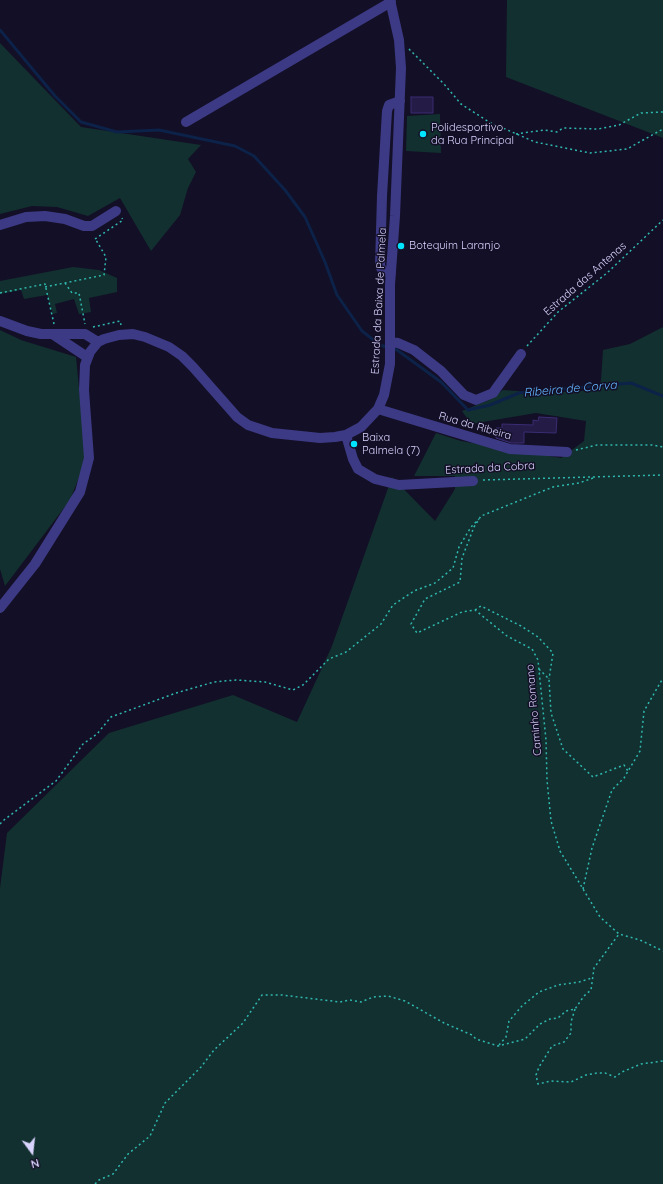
<!DOCTYPE html>
<html>
<head>
<meta charset="utf-8">
<style>
  body { margin:0 }
  #map { position:relative; width:663px; height:1184px; overflow:hidden; background:#130f26; font-family:Quicksand,sans-serif }
  canvas { display:block }
  .north { position:absolute; left:12px; top:1132px; width:40px; height:40px; -webkit-text-stroke:3px #130f26; paint-order:stroke; rotate:165deg; font-size:11px; font-weight:700; line-height:16px; text-align:center; color:#d9d4ff }
  .north::after { content:''; display:block; margin:auto; width:14px; height:18px; background:#d9d4ff; clip-path:polygon(50% 0,100% 100%,50% 72%,0 100%) }
</style>
</head>
<body>
<div id="map">
<canvas width="663" height="1184"></canvas>
<div class="north">N</div>
</div>
<script>
const ctx = document.querySelector('canvas').getContext('2d');
ctx.lineJoin = 'round';
function paint(path, color) {
  ctx.fillStyle = color;
  ctx.fill(path, 'evenodd');
}
function shape(rows) {
  const path = new Path2D();
  for (const r of rows) {
    path.moveTo(r[0], r[1]);
    for (let i = 2; i < r.length; i += 2) path.lineTo(r[i], r[i + 1]);
  }
  return path;
}
function stroke(path, color, width, dash) {
  ctx.strokeStyle = color;
  ctx.lineWidth = width;
  ctx.lineCap = dash ? 'butt' : 'round';
  ctx.setLineDash(dash || []);
  ctx.stroke(path);
}
function drawText(font, color, halo, rows, align = 'center') {
  ctx.font = font + ' Quicksand,sans-serif';
  ctx.lineWidth = 3;
  ctx.setLineDash([]);
  ctx.textBaseline = 'middle';
  ctx.strokeStyle = halo;
  ctx.fillStyle = color;
  for (const [text, x, y, turn = 0] of rows) {
    ctx.save();
    ctx.translate(x, y);
    ctx.rotate((+turn || 0) * Math.PI / 180);
    ctx.textAlign = isNaN(turn) ? turn : align;
    if (halo) ctx.strokeText(text, 0, 0);
    ctx.fillText(text, 0, 0);
    ctx.restore();
  }
}
paint(shape([
  [507,0,663,0,663,138,506,77],
  [0,43,81,127,201,145,188,159,196,172,188,188,180,215,151,251,120,198,88,216,57,207,32,206,0,214],
  [440,114,441,153,406,151,407,116],
  [73,267,99,270,117,278,117,292,89,298,91,312,79,314,74,299,55,304,57,313,53,314,47,295,24,299,21,290,0,294,0,281],
  [663,327,663,1184,0,1184,0,888,7,833,109,733,233,695,297,722,332,646,392,477,435,521,455,489,455,476,414,476,436,433,461,441,561,458,584,441,586,421,536,413,471,424,462,411,489,400,503,390,543,393,598,390,601,380,603,350,630,344],
  [0,330,21,340,76,357,86,460,70,500,5,586,0,569]
]), '#12302f');
stroke(shape([
  [0,30,55,96,81,122,117,132,159,130,235,146,254,156,285,190,305,217,325,262,337,295,362,331,380,345,397,350,441,382,468,410,490,405,519,393,631,383,663,396]
]), '#0c2248', 3);
const building = shape([
  [411,97,433,97,433,113,411,113,411,97],
  [539,417,557,418,556,433,524,432,524,443,511,443,496,438,496,428,502,428,502,424,533,425,533,420,538,421,539,417]
]);
paint(building, '#241b47');
stroke(building, '#3b2d73', 1);
stroke(shape([
  [409,49,444,84,461,104,489,122,535,142,590,153,627,149,663,129],
  [516,134,544,130,557,132,563,128,598,129,619,125,641,113,663,112],
  [95,239,123,220,122,218],
  [65,283,72,293,79,293,85,324],
  [45,287,104,275,106,257,96,240],
  [0,293,45,284,54,324],
  [93,327,120,321,121,325],
  [527,346,558,312,607,273,663,220],
  [576,450,597,445,652,445,663,447],
  [593,478,579,483,553,487,481,516,474,527,462,558,460,582,425,599,411,624,417,633,462,612,475,610,507,636,532,649,538,660,546,740,547,780,551,821,560,851,600,917,619,934,640,940,663,951],
  [483,480,663,475],
  [475,610,481,606,521,626,538,637,553,653,549,679],
  [539,669,549,679,551,713,563,749,593,777,624,765,628,771],
  [0,824,4,820,56,781,83,744,97,734,111,717,176,693,214,682,236,680,265,682,293,690,303,685,329,659,346,652,381,624,393,605,414,591,435,583,453,568,459,547,471,527,479,519],
  [583,889,592,848,612,790,624,778,640,751,644,711,663,678],
  [575,1009,571,1022,571,1033,564,1042,552,1046,539,1067,536,1075,538,1084,551,1081,571,1082,586,1075,597,1073,605,1073,615,1077,622,1072,641,1064,663,1061],
  [499,1045,506,1037,509,1021,522,1006,539,992,558,985,579,982,592,978],
  [95,1184,99,1180,113,1174,128,1154,150,1136,165,1103,201,1067,214,1050,243,1023,262,995,282,995,340,1002,350,1000,361,1002,373,997,388,996,405,1001,444,1023,472,1035,476,1039,498,1046,525,1039,540,1024,550,1019,558,1018,566,1011,575,1009,584,996,591,990,594,968,619,934]
]), '#2fb8b0', 1.5, [2, 3]);
stroke(shape([
  [186,122,391,2],
  [0,225,26,217,45,216,65,219,84,226,92,226,116,211],
  [391,273,383,271,380,266,382,196,387,111,389,105,400,101],
  [0,321,27,331,41,334,85,334,98,342],
  [54,335,87,357],
  [390,342,398,343,414,350,441,371,464,395,476,400,493,393,521,354],
  [378,409,510,449,567,452],
  [346,435,353,459,358,469,375,479,399,485,473,481],
  [0,608,35,564,80,492,89,458,84,390,85,365,90,352,98,342,104,339,119,335,133,334,145,337,169,347,182,356,193,367,237,417,248,425,272,433,320,438,335,437,346,435,361,427,378,409,384,395,390,364,390,285,395,216,401,68,399,40,390,0]
]), '#3d3a85', 10);
for (const [x, y, r, color] of [
  [423,134,4,"#00e5ff"],
  [401,246,4,"#00e5ff"],
  [354,444,4,"#00e5ff"]
]) {
  const dot = new Path2D();
  dot.arc(x, y, r, 0, 2 * Math.PI);
  ctx.fillStyle = color;
  ctx.fill(dot);
  stroke(dot, '#130f26', 1.5);
}
drawText('11px', '#d9d4ff', '#130f26', [
  ["Polidesportivo",431,128],
  ["da Rua Principal",431,141],
  ["Botequim Laranjo",409,246],
  ["Baixa",362,438],
  ["Palmela (7)",362,451]
], 'left');
drawText('11px', '#d9d4ff', '#130f26', [
  ["Estrada das Antenas",585,279,-41],
  ["Estrada da Baixa de Palmela",379,301,-87],
  ["Rua da Ribeira",475,426,16],
  ["Estrada da Cobra",490,468,-3],
  ["Caminho Romano",534,710,-95]
]);
drawText('italic 12px', '#62b6ff', '#130f26', [
  ["Ribeira de Corva",570,389,-5]
]);
</script>
</body>
</html>
